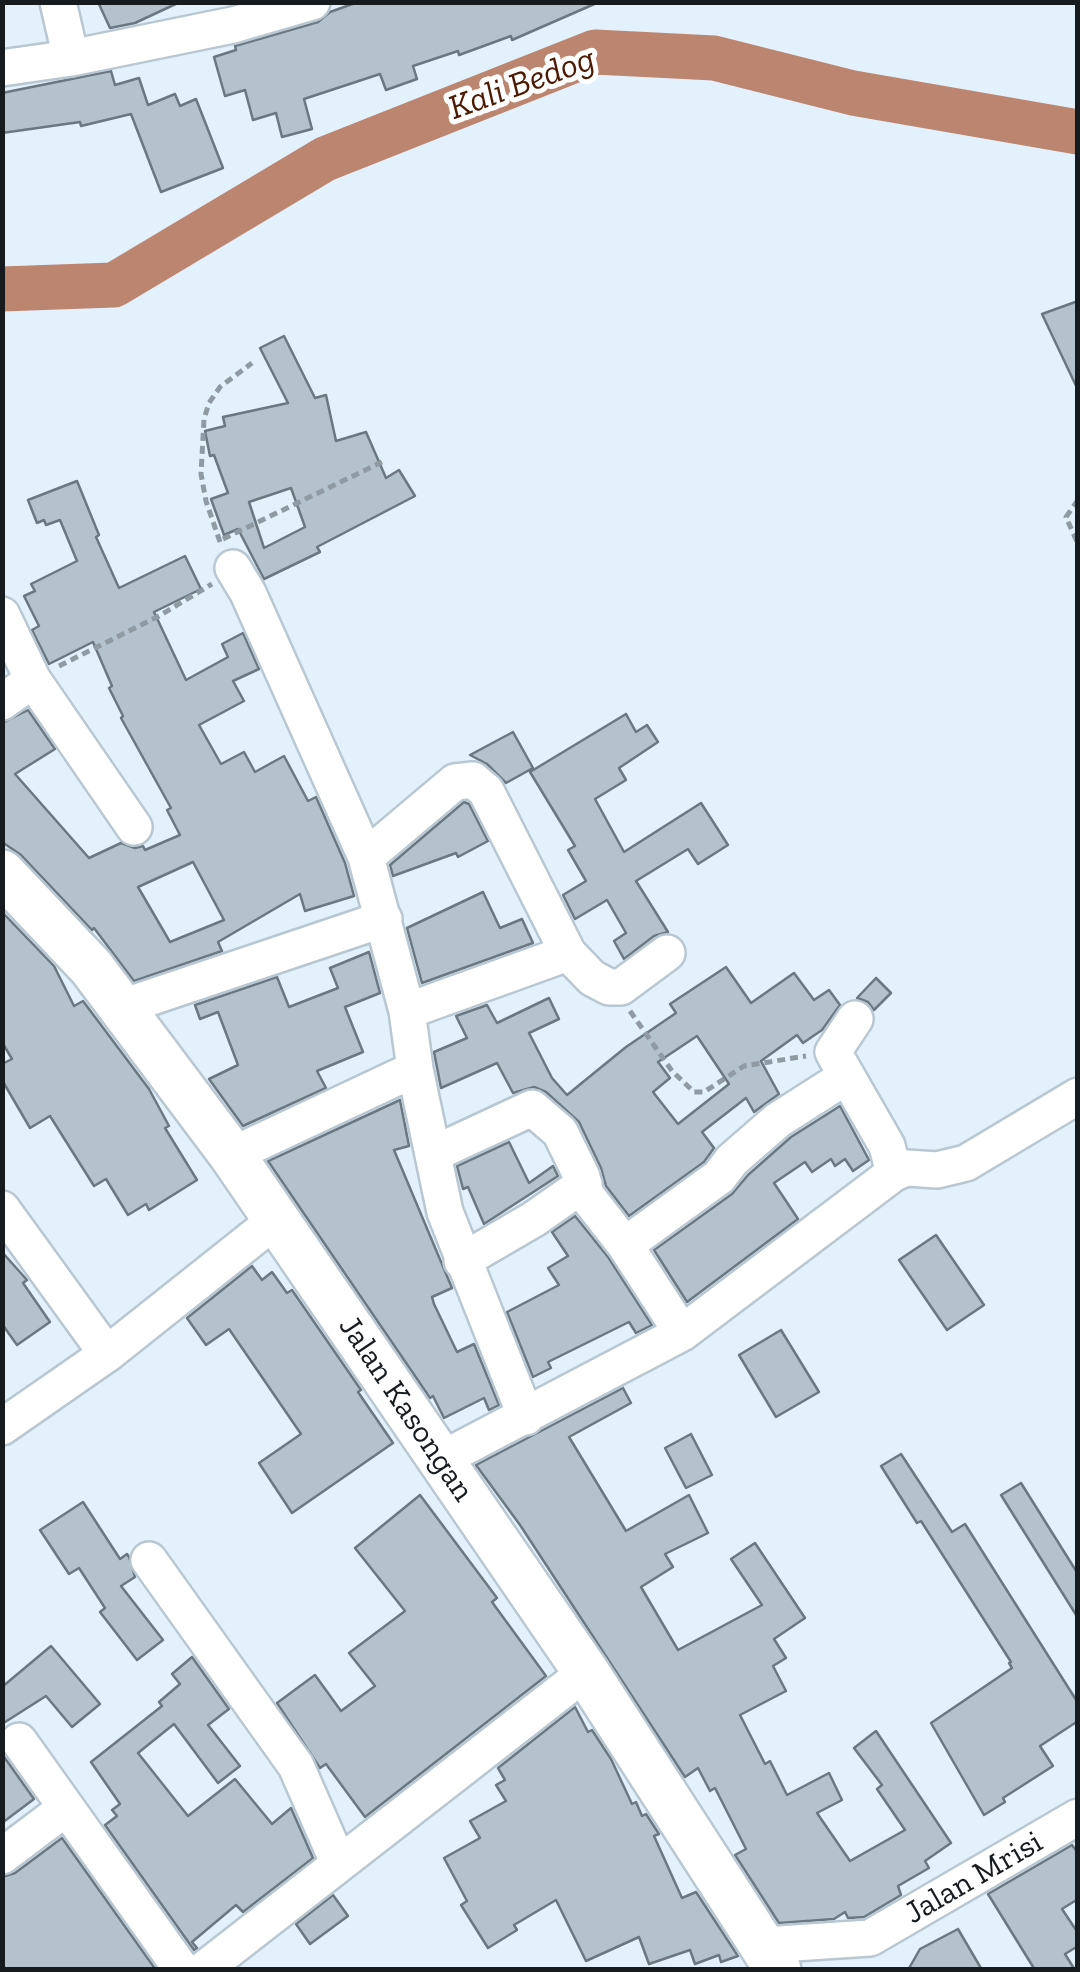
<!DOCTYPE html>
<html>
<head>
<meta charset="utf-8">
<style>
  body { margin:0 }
  #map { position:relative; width:1080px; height:1972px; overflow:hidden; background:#e3f1fd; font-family:"Zilla Slab",serif }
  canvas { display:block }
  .frame { position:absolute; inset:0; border:5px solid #161b1f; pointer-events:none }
</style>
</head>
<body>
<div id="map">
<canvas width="1080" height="1972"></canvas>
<div class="frame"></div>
</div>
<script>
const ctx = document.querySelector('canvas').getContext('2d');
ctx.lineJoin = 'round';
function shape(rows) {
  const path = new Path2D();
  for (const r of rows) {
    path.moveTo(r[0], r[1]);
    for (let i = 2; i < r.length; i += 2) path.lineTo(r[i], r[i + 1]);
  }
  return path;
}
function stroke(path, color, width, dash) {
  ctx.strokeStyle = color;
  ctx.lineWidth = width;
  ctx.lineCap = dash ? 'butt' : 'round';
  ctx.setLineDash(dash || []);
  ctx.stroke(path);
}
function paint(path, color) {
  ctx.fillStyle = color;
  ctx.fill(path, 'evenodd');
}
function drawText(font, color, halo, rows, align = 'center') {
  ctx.font = font + ' "Zilla Slab",serif';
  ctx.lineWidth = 10;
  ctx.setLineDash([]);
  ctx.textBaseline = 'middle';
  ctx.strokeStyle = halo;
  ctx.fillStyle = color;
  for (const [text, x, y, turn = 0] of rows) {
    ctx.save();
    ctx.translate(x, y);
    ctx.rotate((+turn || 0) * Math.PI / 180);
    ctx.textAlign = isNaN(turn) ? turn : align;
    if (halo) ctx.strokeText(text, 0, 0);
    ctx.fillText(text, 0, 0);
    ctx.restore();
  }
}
stroke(shape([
  [2,289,114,285,325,159,595,52,714,58,853,93,1078,132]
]), '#bc8570', 45);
const building = shape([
  [98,2,180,2,135,23,110,28,98,2],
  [358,2,599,2,512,40,511,36,459,55,458,51,413,66,417,79,386,90,380,74,304,99,312,129,282,137,276,113,253,120,245,90,225,96,214,57,236,50,235,46,318,22,330,12,358,2],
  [111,71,115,85,139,78,148,105,175,94,180,106,196,99,223,168,161,192,131,114,81,126,80,122,2,133,2,93,111,71],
  [1078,301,1078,390,1042,314,1078,301],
  [284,336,315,398,326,395,336,441,366,432,386,478,399,470,415,496,317,547,320,552,264,579,238,529,224,535,211,499,228,493,214,455,210,456,205,431,225,426,223,417,288,403,260,348,284,336],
  [291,488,305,527,264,548,249,502,291,488],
  [77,481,99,535,96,537,119,588,185,556,201,589,154,612,186,680,228,657,222,644,243,633,259,669,233,681,244,701,199,725,221,764,244,752,255,772,284,756,308,801,316,797,345,863,354,896,305,911,300,894,218,942,222,951,134,981,94,928,92,930,21,855,2,842,2,723,28,710,55,749,15,774,89,858,121,843,135,848,143,846,145,850,180,835,167,810,171,808,121,718,123,716,109,688,112,686,93,642,49,664,32,630,39,626,24,596,35,591,31,584,77,561,60,520,46,525,44,520,37,523,28,500,77,481],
  [193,862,224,920,170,942,138,887,193,862],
  [626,714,636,732,647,725,658,742,619,768,626,780,595,799,624,852,701,803,728,845,698,864,688,849,636,881,668,932,654,936,624,959,614,941,626,933,607,900,575,919,563,895,586,881,568,850,575,846,530,772,626,714],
  [513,732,533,768,506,783,487,764,470,755,513,732],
  [464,802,469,804,488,841,458,857,456,853,393,876,390,865,464,802],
  [483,892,500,928,522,919,533,943,422,983,407,928,483,892],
  [2,912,54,966,74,1006,83,1001,149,1089,169,1126,165,1128,197,1180,149,1210,146,1204,128,1215,106,1179,94,1186,50,1116,30,1128,2,1080,2,1064,12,1059,2,1042,2,912],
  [369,952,380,993,345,1007,363,1052,317,1071,326,1088,243,1126,209,1079,238,1065,218,1012,200,1019,195,1005,277,977,289,1007,338,988,330,968,369,952],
  [726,967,751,1003,794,973,814,1000,829,990,840,1005,822,1030,803,1043,797,1035,761,1061,779,1094,754,1112,746,1098,702,1132,714,1148,704,1162,629,1216,606,1186,601,1168,579,1122,546,1092,534,1087,513,1093,497,1063,441,1088,434,1052,467,1038,456,1016,487,1005,497,1023,549,998,559,1019,529,1033,552,1078,567,1095,626,1047,676,1013,670,1004,726,967],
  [697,1036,729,1084,678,1124,653,1092,670,1078,658,1062,697,1036],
  [876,978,891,993,874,1010,868,1002,857,998,876,978],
  [400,1100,409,1146,394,1150,452,1288,432,1297,434,1304,457,1352,474,1344,499,1405,489,1410,484,1398,444,1418,433,1396,430,1398,268,1161,400,1100],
  [840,1106,869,1160,853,1171,845,1159,835,1166,831,1159,812,1172,805,1162,774,1183,798,1219,687,1302,654,1250,732,1194,748,1175,791,1137,840,1106],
  [509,1142,529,1183,553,1166,558,1176,484,1224,468,1187,463,1189,457,1166,509,1142],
  [575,1216,608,1257,652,1325,636,1333,629,1322,548,1362,551,1368,533,1377,507,1312,559,1285,548,1268,568,1256,552,1232,575,1216],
  [936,1235,984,1305,947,1330,899,1260,936,1235],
  [2,1252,27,1280,23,1283,50,1322,17,1345,2,1324,2,1252],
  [252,1266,262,1280,272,1272,287,1293,292,1290,361,1390,358,1392,393,1443,292,1513,259,1463,301,1434,229,1329,206,1345,187,1318,252,1266],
  [781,1330,819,1392,776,1417,739,1355,781,1330],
  [623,1388,631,1403,569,1437,626,1531,689,1495,708,1533,665,1554,673,1567,641,1587,678,1650,762,1605,731,1559,755,1543,805,1618,774,1639,786,1658,773,1666,786,1691,740,1715,765,1764,770,1761,787,1795,829,1773,842,1800,817,1813,850,1861,905,1830,877,1789,882,1785,854,1748,876,1731,951,1843,925,1861,929,1868,898,1886,901,1895,864,1917,848,1918,845,1912,834,1919,779,1923,735,1855,746,1849,715,1788,710,1791,698,1768,685,1777,520,1525,476,1465,623,1388],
  [691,1434,712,1475,686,1488,665,1448,691,1434],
  [901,1454,952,1532,965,1524,1078,1703,1078,1721,1040,1746,1053,1766,1003,1798,1005,1802,984,1815,931,1723,1012,1668,1009,1663,1011,1662,921,1521,917,1523,881,1466,901,1454],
  [1021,1483,1078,1574,1078,1618,1001,1495,1021,1483],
  [420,1495,497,1598,492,1602,546,1676,365,1817,326,1764,320,1768,277,1703,315,1675,341,1711,375,1686,349,1653,405,1611,355,1548,420,1495],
  [83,1502,120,1559,127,1554,129,1557,135,1577,121,1586,163,1640,137,1660,100,1612,105,1608,79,1568,69,1574,40,1530,83,1502],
  [51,1646,100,1704,72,1727,46,1696,2,1724,2,1687,51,1646],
  [192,1657,229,1709,208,1725,240,1766,218,1783,174,1724,138,1753,188,1816,235,1779,272,1824,291,1808,313,1858,243,1912,236,1905,192,1942,197,1948,194,1950,105,1825,117,1816,112,1810,120,1804,91,1762,162,1706,159,1702,180,1684,172,1674,192,1657],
  [575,1707,588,1732,592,1730,611,1759,632,1804,636,1802,642,1816,646,1814,659,1834,654,1836,682,1898,696,1892,738,1956,721,1962,719,1955,695,1964,690,1950,649,1964,639,1937,586,1961,556,1900,514,1925,517,1930,488,1948,461,1905,467,1901,444,1858,480,1838,470,1821,506,1801,496,1785,505,1780,498,1768,575,1707],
  [2,1754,34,1799,2,1823,2,1754],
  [62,1838,156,1970,2,1970,2,1877,15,1873,62,1838],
  [1072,1845,1078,1853,1078,1899,1062,1909,1078,1933,1078,1946,1065,1954,1075,1970,1035,1970,988,1894,1072,1845],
  [333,1895,348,1916,310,1944,296,1924,333,1895],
  [958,1929,982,1970,908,1970,920,1949,958,1929]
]);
paint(building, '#b4c2cd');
stroke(building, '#6b7781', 2.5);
const minor = shape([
  [58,2,71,58],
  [2,68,71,58,233,25,312,2],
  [233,568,248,593,366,857,407,1011,415,1069,445,1212,526,1417],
  [2,615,33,680,134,827],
  [2,702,33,680],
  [366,857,455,782,473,780,486,791,568,953,592,978,609,987,621,987,667,953],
  [122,1007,384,919],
  [407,1011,568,953],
  [855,1019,833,1052,887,1146,894,1173],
  [433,1154,532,1108,560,1132,582,1177,586,1195,625,1245],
  [232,1155,415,1069],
  [2,1209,107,1354],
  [462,1261,534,1219,584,1184],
  [682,1333,625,1245,719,1177,732,1160,778,1120,847,1076],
  [2,1427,107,1354,277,1219],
  [440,1460,682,1333,894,1173,907,1168,937,1170,966,1163,1078,1096],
  [149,1560,296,1766,338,1862],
  [19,1741,182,1970],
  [2,1856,66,1808],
  [764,1945,870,1938,1078,1817],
  [203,1970,586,1672]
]);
const major = shape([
  [2,873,91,967,232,1155,586,1672,778,1970]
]);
stroke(minor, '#b9c7d2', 40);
stroke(major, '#b9c7d2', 50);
stroke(shape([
  [1078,500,1066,517,1078,544],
  [223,539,382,462],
  [220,542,206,501,201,474,204,419,209,403,220,387,252,363],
  [59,666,159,616,212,584],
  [630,1011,672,1071,694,1092,704,1092,744,1066,806,1056]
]), '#909aa3', 5, [8, 5]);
stroke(minor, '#fff', 35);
stroke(major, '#fff', 45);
drawText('32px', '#161b1f', '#fff', [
  ["Jalan Kasongan",406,1409,56],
  ["Jalan Mrisi",974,1878,-30]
]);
drawText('italic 35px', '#4c1902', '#fff', [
  ["Kali Bedog",522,84,-20]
]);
</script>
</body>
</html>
